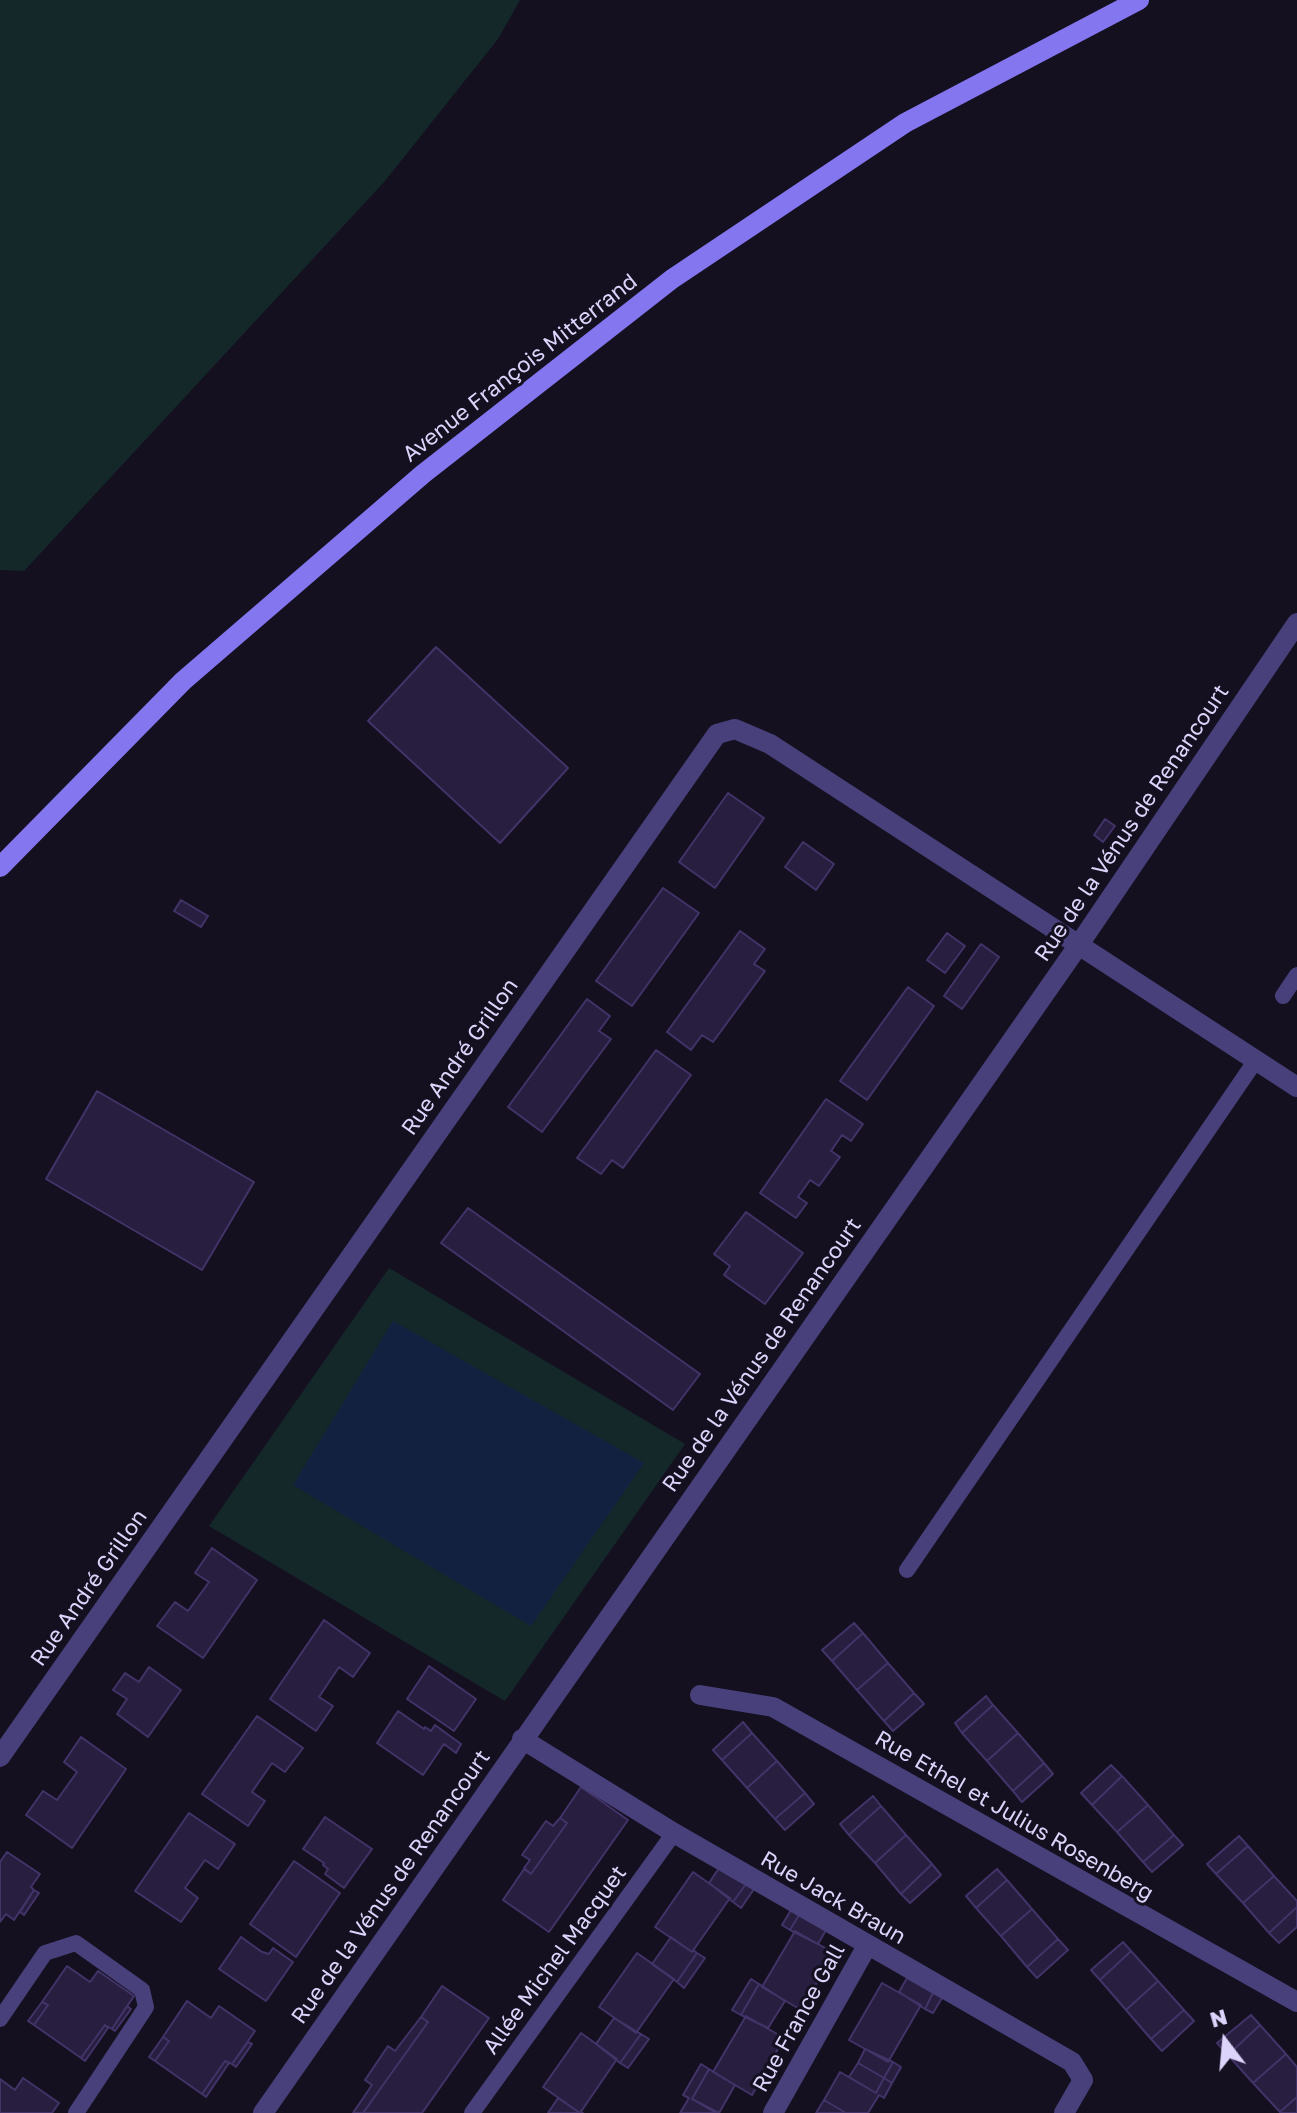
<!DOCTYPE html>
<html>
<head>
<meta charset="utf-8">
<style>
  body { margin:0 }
  #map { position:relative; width:1297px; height:2113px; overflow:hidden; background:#141020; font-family:"Golos Text",sans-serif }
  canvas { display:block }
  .north { position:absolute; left:1185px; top:2001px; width:80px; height:80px; -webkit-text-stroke:6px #141020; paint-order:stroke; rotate:344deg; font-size:22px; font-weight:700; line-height:32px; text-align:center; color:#dcd4fa }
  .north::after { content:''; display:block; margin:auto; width:28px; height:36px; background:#dcd4fa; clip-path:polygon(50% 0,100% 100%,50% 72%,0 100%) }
</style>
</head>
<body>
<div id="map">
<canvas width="1297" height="2113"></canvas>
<div class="north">N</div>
</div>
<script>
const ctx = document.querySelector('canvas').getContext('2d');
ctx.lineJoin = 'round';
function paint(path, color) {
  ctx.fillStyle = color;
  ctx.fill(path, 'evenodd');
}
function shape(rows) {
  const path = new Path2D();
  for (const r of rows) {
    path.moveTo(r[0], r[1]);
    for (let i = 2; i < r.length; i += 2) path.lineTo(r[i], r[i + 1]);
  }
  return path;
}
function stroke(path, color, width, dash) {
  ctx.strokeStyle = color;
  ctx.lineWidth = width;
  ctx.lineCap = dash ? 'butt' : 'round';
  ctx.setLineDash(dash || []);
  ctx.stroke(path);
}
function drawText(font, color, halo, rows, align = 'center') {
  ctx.font = font + ' "Golos Text",sans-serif';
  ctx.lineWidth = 6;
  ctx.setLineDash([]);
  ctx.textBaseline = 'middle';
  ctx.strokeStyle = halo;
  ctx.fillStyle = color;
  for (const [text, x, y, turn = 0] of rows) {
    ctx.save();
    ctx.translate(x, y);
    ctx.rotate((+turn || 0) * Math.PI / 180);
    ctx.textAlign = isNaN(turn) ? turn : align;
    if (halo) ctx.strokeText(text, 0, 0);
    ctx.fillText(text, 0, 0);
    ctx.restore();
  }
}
paint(shape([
  [0,0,520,0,498,39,385,181,24,571,0,570],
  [389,1268,685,1444,505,1701,209,1526]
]), '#14282a');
paint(shape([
  [393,1321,644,1463,531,1626,293,1485]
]), '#132141');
const building = shape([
  [436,647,568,768,500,843,368,721,436,647],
  [728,793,764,818,715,888,679,862,728,793],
  [1105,819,1115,826,1103,842,1094,835,1105,819],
  [803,842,834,864,816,890,785,867,803,842],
  [663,888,699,913,632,1006,596,981,663,888],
  [181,900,208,916,201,927,174,911,181,900],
  [740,931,765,949,754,964,765,971,713,1042,702,1035,691,1050,667,1032,740,931],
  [947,933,965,946,945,973,927,960,947,933],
  [981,944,999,957,962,1009,944,996,981,944],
  [908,987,934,1006,867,1100,840,1081,908,987],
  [587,999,610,1016,599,1031,611,1039,542,1132,508,1107,587,999],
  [656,1050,691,1075,623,1168,612,1160,601,1174,577,1158,656,1050],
  [97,1091,254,1182,202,1270,46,1179,97,1091],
  [826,1099,863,1124,851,1141,842,1135,831,1151,840,1157,819,1186,810,1180,798,1197,807,1203,796,1218,760,1193,826,1099],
  [468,1208,700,1374,673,1410,441,1243,468,1208],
  [746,1212,803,1253,765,1304,724,1275,730,1266,714,1254,746,1212],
  [212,1548,257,1580,203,1658,157,1626,175,1602,188,1611,209,1582,195,1573,212,1548],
  [324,1620,370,1653,353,1677,339,1667,319,1697,333,1706,316,1731,270,1699,324,1620],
  [854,1623,863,1633,832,1661,822,1650,854,1623],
  [863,1633,888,1663,857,1690,832,1661,863,1633],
  [888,1663,914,1693,884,1721,857,1690,888,1663],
  [429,1666,476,1699,454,1731,407,1699,429,1666],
  [149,1667,181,1690,148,1737,117,1714,127,1699,113,1690,125,1673,139,1682,149,1667],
  [914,1693,924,1704,893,1731,884,1721,914,1693],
  [986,1696,993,1705,962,1733,955,1723,986,1696],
  [993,1705,1018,1733,987,1761,962,1733,993,1705],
  [398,1711,424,1729,425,1727,431,1731,435,1725,461,1744,456,1753,444,1744,423,1775,377,1743,398,1711],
  [257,1716,303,1748,285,1772,272,1763,252,1792,265,1801,248,1826,202,1794,257,1716],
  [743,1722,752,1733,722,1760,713,1750,743,1722],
  [752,1733,777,1761,747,1788,722,1760,752,1733],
  [1018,1733,1044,1763,1013,1791,987,1761,1018,1733],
  [81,1737,126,1769,72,1848,26,1815,43,1791,57,1800,77,1772,64,1762,81,1737],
  [777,1761,805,1793,775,1819,747,1788,777,1761],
  [1044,1763,1053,1774,1022,1802,1013,1791,1044,1763],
  [1111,1765,1122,1776,1092,1805,1081,1793,1111,1765],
  [1122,1776,1148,1805,1117,1832,1092,1805,1122,1776],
  [581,1787,628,1820,549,1932,503,1900,524,1869,531,1874,567,1823,560,1818,581,1787],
  [805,1793,814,1804,785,1830,775,1819,805,1793],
  [873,1796,881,1806,849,1835,840,1824,873,1796],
  [1148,1805,1174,1835,1143,1862,1117,1832,1148,1805],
  [881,1806,906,1835,875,1863,849,1835,881,1806],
  [189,1813,235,1844,218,1869,205,1860,185,1888,198,1898,181,1922,135,1891,189,1813],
  [325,1817,372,1849,344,1888,325,1874,328,1869,323,1865,324,1863,303,1849,325,1817],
  [560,1818,567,1823,531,1874,524,1868,530,1860,522,1855,546,1821,553,1826,560,1818],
  [906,1835,932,1864,901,1894,875,1863,906,1835],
  [1174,1835,1183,1845,1152,1872,1143,1862,1174,1835],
  [1239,1836,1248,1846,1216,1874,1207,1864,1239,1836],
  [1248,1846,1274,1876,1243,1903,1216,1874,1248,1846],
  [7,1852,40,1874,31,1887,34,1890,14,1920,6,1914,0,1922,0,1862,7,1852],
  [294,1861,340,1893,296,1957,250,1924,294,1861],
  [932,1864,941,1875,910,1903,901,1894,932,1864],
  [719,1868,746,1884,733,1902,709,1883,719,1868],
  [997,1869,1007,1880,976,1908,966,1896,997,1869],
  [693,1872,730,1898,692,1952,655,1927,693,1872],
  [1274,1876,1297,1901,1297,1907,1269,1933,1243,1903,1274,1876],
  [1007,1880,1032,1909,1001,1936,976,1908,1007,1880],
  [746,1884,754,1889,741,1908,733,1902,746,1884],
  [34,1890,39,1893,24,1915,20,1912,34,1890],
  [1297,1907,1297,1927,1279,1943,1269,1933,1297,1907],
  [1032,1909,1058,1939,1027,1967,1001,1936,1032,1909],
  [791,1910,799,1915,790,1930,782,1925,791,1910],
  [799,1915,826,1930,818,1944,790,1930,799,1915],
  [795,1931,834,1953,801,2010,762,1987,795,1931],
  [241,1937,262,1952,269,1954,273,1948,293,1962,266,2001,219,1969,241,1937],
  [671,1937,692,1952,693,1950,697,1953,677,1982,652,1964,671,1937],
  [1058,1939,1068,1950,1037,1978,1027,1967,1058,1939],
  [1123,1942,1131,1951,1100,1980,1091,1970,1123,1942],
  [1131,1951,1158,1981,1126,2010,1100,1980,1131,1951],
  [637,1953,674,1979,636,2033,599,2007,637,1953],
  [697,1953,705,1958,684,1988,677,1982,697,1953],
  [67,1966,90,1982,98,1971,134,1996,112,2029,105,2025,81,2058,34,2025,48,2005,42,2002,67,1966],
  [907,1978,933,1993,925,2009,899,1992,907,1978],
  [751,1979,759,1984,741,2015,732,2010,751,1979],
  [1158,1981,1184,2010,1151,2039,1126,2010,1158,1981],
  [882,1983,921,2005,888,2062,849,2040,882,1983],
  [759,1984,785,2001,768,2028,741,2015,759,1984],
  [442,1986,489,2018,422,2113,363,2113,428,2022,421,2017,442,1986],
  [933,1993,942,1998,933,2013,925,2009,933,1993],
  [187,2001,211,2018,219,2006,255,2031,232,2064,225,2061,202,2094,155,2061,169,2041,163,2037,187,2001],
  [42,2002,48,2005,34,2025,28,2021,42,2002],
  [127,2006,131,2009,115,2031,112,2029,127,2006],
  [1184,2010,1194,2021,1162,2051,1151,2039,1184,2010],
  [1251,2015,1260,2025,1228,2055,1217,2043,1251,2015],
  [746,2016,784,2038,752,2095,713,2072,746,2016],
  [421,2017,428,2022,363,2113,353,2113,372,2085,365,2080,388,2046,395,2051,421,2017],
  [614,2018,641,2034,620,2063,596,2044,614,2018],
  [105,2025,108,2028,85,2061,81,2058,105,2025],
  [1260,2025,1286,2054,1253,2083,1228,2055,1260,2025],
  [581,2033,617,2059,580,2113,543,2087,581,2033],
  [641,2034,649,2039,628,2068,620,2063,641,2034],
  [163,2037,169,2041,155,2061,149,2057,163,2037],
  [248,2042,252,2044,236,2067,232,2064,248,2042],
  [865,2049,893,2062,884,2078,858,2063,865,2049],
  [1286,2054,1297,2067,1297,2097,1280,2112,1253,2083,1286,2054],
  [225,2061,229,2063,206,2097,202,2094,225,2061],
  [893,2062,901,2067,892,2083,884,2078,893,2062],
  [858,2063,884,2078,876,2093,849,2077,858,2063],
  [701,2064,709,2069,692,2099,716,2113,680,2113,689,2098,683,2095,701,2064],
  [709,2069,735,2085,719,2113,692,2099,709,2069],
  [840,2072,876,2093,884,2078,892,2083,884,2098,879,2095,868,2113,846,2113,824,2100,840,2072],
  [23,2078,59,2103,52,2113,0,2113,0,2079,15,2090,23,2078],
  [1297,2097,1297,2113,1280,2113,1280,2112,1297,2097],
  [558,2098,580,2113,583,2113,548,2113,558,2098],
  [824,2100,846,2113,816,2113,824,2100]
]);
paint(building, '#281e3f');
stroke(building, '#423368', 2);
stroke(shape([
  [1283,996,1297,975],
  [907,1570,1256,1060],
  [0,2019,45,1953,76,1943,142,1990,146,2007,76,2113],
  [472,2113,674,1833]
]), '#48407a', 16);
stroke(shape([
  [700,1695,773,1707,1297,2002],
  [522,1739,674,1833,1072,2062,1083,2080,1064,2113],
  [0,1757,717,734,735,729,770,744,1297,1087],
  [263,2113,1078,946,1297,623],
  [773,2113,867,1946]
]), '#48407a', 20);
stroke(shape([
  [0,867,183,681,423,474,672,279,905,123,1139,0]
]), '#8476ef', 20);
drawText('22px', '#dcd4fa', '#141020', [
  ["Avenue François Mitterrand",520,368,-38],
  ["Rue de la Vénus de Renancourt",1132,823,-56],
  ["Rue André Grillon",460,1057,-55],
  ["Rue de la Vénus de Renancourt",762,1355,-55],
  ["Rue André Grillon",89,1588,-55],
  ["Rue Ethel et Julius Rosenberg",1014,1816,30],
  ["Rue de la Vénus de Renancourt",391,1887,-55],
  ["Rue Jack Braun",833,1898,30],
  ["Allée Michel Macquet",555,1960,-54],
  ["Rue France Gall",799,2018,-61]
]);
</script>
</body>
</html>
